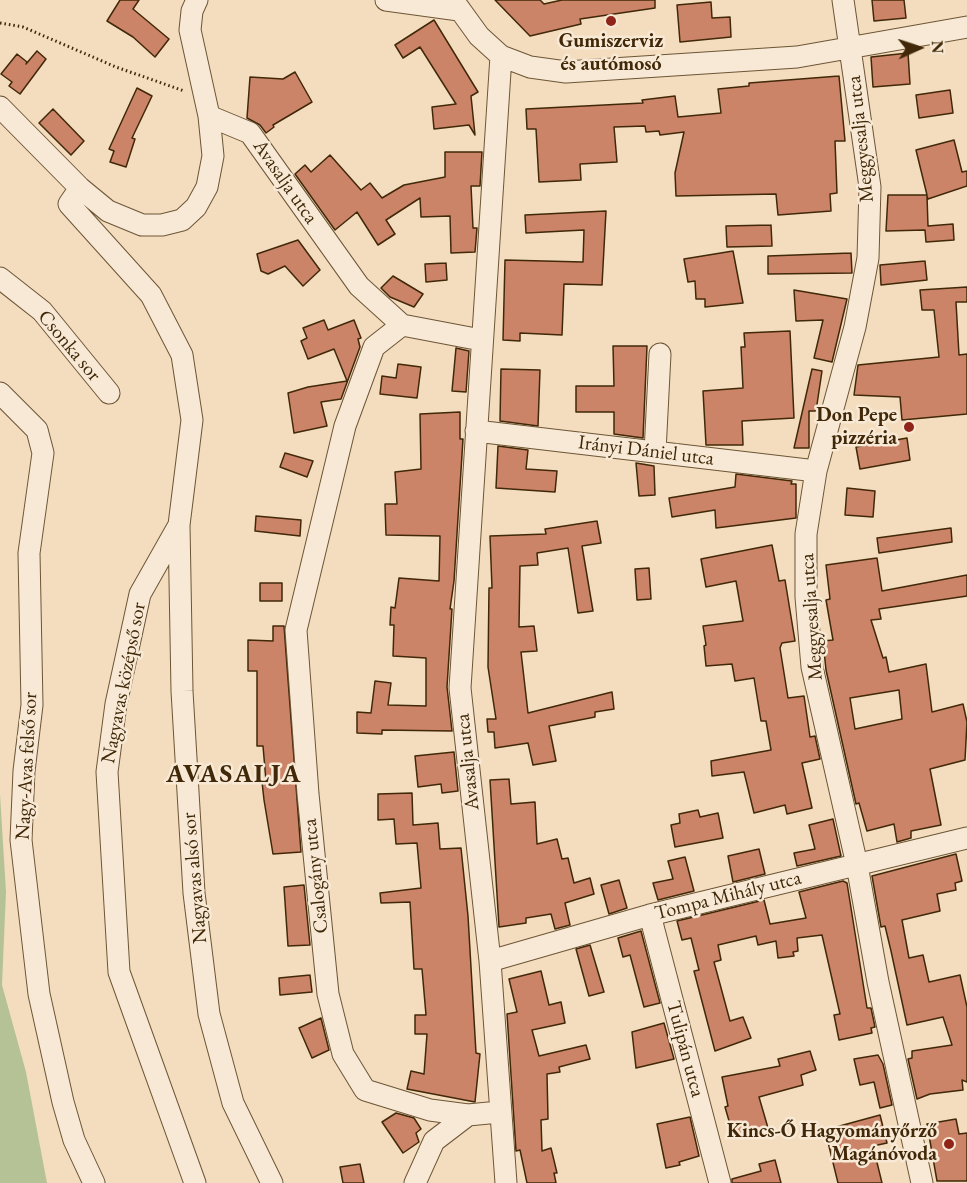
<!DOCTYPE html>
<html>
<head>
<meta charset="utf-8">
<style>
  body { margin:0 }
  #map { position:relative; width:967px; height:1183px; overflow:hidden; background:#f3ddbe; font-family:"EB Garamond",serif }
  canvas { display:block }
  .north { position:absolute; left:889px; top:18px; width:60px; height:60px; -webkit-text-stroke:4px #f7e9d5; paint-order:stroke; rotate:87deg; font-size:16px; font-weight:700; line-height:24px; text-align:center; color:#402808 }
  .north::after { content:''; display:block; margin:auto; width:21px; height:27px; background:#402808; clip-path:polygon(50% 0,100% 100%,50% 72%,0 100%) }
</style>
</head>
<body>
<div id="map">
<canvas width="967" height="1183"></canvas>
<div class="north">N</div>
</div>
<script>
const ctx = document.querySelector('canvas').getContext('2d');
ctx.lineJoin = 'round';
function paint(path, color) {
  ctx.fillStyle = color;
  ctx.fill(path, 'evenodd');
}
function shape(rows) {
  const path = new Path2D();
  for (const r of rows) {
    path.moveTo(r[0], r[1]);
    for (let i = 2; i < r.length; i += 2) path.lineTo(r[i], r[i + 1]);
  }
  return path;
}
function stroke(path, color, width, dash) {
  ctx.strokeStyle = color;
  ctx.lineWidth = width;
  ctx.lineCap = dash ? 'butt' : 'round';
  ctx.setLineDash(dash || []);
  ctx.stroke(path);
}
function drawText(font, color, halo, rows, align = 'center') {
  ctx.font = font + ' "EB Garamond",serif';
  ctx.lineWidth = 5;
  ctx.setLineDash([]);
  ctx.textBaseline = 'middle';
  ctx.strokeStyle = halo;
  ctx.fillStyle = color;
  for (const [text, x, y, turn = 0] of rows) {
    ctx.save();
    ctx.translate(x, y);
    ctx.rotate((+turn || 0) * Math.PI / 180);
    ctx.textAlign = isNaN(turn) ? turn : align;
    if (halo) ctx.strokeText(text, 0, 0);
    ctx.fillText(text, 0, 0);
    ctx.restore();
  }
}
paint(shape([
  [0,794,6,892,2,985,26,1072,47,1183,0,1183]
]), '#b5c296');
const building = shape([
  [120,0,139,0,133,9,169,39,155,57,133,37,107,21,120,0],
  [495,0,540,0,544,4,562,0,655,0,655,8,580,19,581,24,530,36,495,0],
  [872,0,904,0,906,18,874,21,872,0],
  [711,2,712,18,730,17,731,37,680,42,677,5,711,2],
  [434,20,478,92,471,96,475,135,469,125,434,129,432,107,456,104,420,47,403,58,395,45,434,20],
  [37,51,46,59,20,94,9,86,12,82,1,74,17,54,27,62,26,64,37,51],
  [908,53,910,84,873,87,871,57,908,53],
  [295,72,312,102,273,125,274,127,266,133,260,125,247,118,250,77,283,79,295,72],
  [839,76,845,141,835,141,837,193,830,194,831,211,778,215,776,194,676,196,675,173,684,132,660,135,659,131,646,132,645,126,614,127,617,162,580,164,581,180,539,182,536,129,527,129,526,109,643,103,642,100,675,96,678,117,721,113,718,89,749,86,749,83,839,76],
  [137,88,152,96,132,138,135,139,126,167,110,162,114,151,109,149,137,88],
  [950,90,953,113,919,118,916,95,950,90],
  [53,109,84,141,71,155,39,123,53,109],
  [954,140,962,172,967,171,967,186,928,199,927,196,928,226,953,224,954,240,926,242,925,230,886,231,888,195,927,195,916,150,954,140],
  [445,152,482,152,480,186,471,186,473,228,477,228,475,252,451,253,450,216,421,217,420,198,386,220,395,234,378,245,357,212,335,230,295,174,305,165,311,172,330,155,361,190,370,183,382,198,404,185,445,177,445,152],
  [606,211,602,285,564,284,562,335,520,333,520,341,503,340,505,260,583,262,584,230,526,233,525,215,606,211],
  [771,225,772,246,727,247,726,226,771,225],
  [298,240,320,270,303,286,285,266,268,274,261,271,257,254,298,240],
  [733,251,743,303,705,307,705,299,696,299,695,281,688,282,684,259,733,251],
  [851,253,852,273,768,274,768,256,851,253],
  [925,261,927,280,881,285,880,265,925,261],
  [446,263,447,280,426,282,425,264,446,263],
  [393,276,423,294,414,307,390,297,381,288,393,276],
  [967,287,967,302,956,302,959,355,967,354,967,414,902,420,900,397,854,395,858,365,939,357,934,310,922,310,920,290,967,287],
  [794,290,847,299,832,362,814,358,823,320,796,321,794,290],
  [324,320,328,330,354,320,361,338,358,339,360,347,341,399,321,402,327,426,294,433,288,393,308,387,347,381,334,349,308,359,301,341,307,338,303,328,324,320],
  [790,331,794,418,742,421,743,445,706,445,703,391,743,388,741,347,745,347,744,333,790,331],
  [613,346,647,346,643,438,614,434,614,412,576,412,576,386,614,386,613,346],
  [456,348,469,351,466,392,452,391,456,348],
  [398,364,421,367,417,398,380,394,382,376,396,378,398,364],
  [501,369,540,370,538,426,500,421,501,369],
  [812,369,822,371,816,411,809,411,809,448,794,448,812,369],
  [460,412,460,439,463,439,454,581,450,609,452,609,447,687,452,731,382,730,382,734,357,733,357,712,371,713,375,681,391,683,388,705,426,706,426,658,393,656,394,625,390,625,391,607,395,608,399,578,439,581,440,536,386,535,385,504,397,504,395,472,421,469,420,414,460,412],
  [907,438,910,460,860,469,856,447,907,438],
  [498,446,528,450,526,469,557,471,555,492,496,488,498,446],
  [285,453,313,461,307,477,280,467,285,453],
  [636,463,654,466,655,495,639,496,636,463],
  [736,474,792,481,791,484,796,484,796,518,716,528,715,510,672,517,669,498,735,487,736,474],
  [847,488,875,491,873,517,845,515,847,488],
  [256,516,301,520,300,536,255,531,256,516],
  [597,521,601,543,582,546,593,611,578,613,568,548,537,553,538,565,520,566,519,627,534,626,537,651,521,652,528,713,612,692,614,709,595,712,595,717,549,726,556,761,533,765,528,743,495,748,494,732,488,732,487,719,496,719,488,667,489,588,492,588,490,536,546,534,545,529,597,521],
  [951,528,952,542,879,553,877,538,951,528],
  [772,545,779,581,785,580,795,641,782,643,780,648,788,698,804,696,810,737,815,736,820,759,802,763,812,808,787,814,785,805,754,813,744,772,712,776,711,761,771,750,766,721,761,721,754,678,735,681,732,664,706,666,704,646,706,645,703,626,743,621,736,581,706,587,701,559,772,545],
  [877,558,882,591,967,575,967,596,879,609,881,619,871,620,883,658,886,657,889,672,926,664,932,712,963,704,967,722,965,760,930,769,941,825,911,831,911,838,897,842,894,824,867,831,859,803,856,804,826,670,823,641,833,640,826,600,830,599,826,565,877,558],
  [899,690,902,719,855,729,850,698,899,690],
  [649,568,651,599,637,600,635,569,649,568],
  [260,583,282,583,282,601,260,601,260,583],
  [273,626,284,626,301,852,273,854,264,800,262,782,266,781,263,746,257,746,257,671,248,671,248,640,273,641,273,626],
  [454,752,458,791,442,793,441,784,418,787,415,756,454,752],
  [509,779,511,804,535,802,537,844,557,839,562,859,568,858,574,883,590,878,594,894,565,903,570,925,555,929,551,914,526,918,526,923,499,927,490,780,509,779],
  [412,793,413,825,438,823,440,849,461,848,468,916,476,1053,480,1054,475,1102,407,1089,411,1071,424,1074,427,1034,415,1034,415,1015,426,1015,422,969,414,969,410,902,381,903,380,893,421,888,417,843,396,844,394,819,378,820,378,794,412,793],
  [698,810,700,817,718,813,723,838,675,847,671,825,680,823,679,814,698,810],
  [833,819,841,856,797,866,794,853,815,849,809,825,833,819],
  [759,849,765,874,733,882,728,856,759,849],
  [956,854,962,881,955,883,956,890,937,894,940,911,902,920,909,958,923,955,929,982,960,975,967,1007,967,1082,962,1080,963,1090,930,1094,917,1099,908,1059,912,1058,912,1051,952,1045,943,1017,907,1025,891,951,885,926,881,927,872,876,956,854],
  [685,857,694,891,658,900,653,883,673,879,668,861,685,857],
  [619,880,627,908,609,914,601,885,619,880],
  [843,881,847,883,867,1008,871,1008,875,1027,871,1028,872,1033,839,1040,834,1015,840,1014,822,935,797,938,798,951,793,952,794,956,778,958,776,941,758,945,756,936,718,945,721,960,714,962,730,1021,743,1017,751,1038,715,1051,694,971,699,970,691,938,682,940,677,921,764,900,770,924,806,918,799,892,843,881],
  [304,885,310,945,288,946,284,887,304,885],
  [641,931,660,1003,644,1007,630,955,623,957,618,938,641,931],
  [590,945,604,992,589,996,576,949,590,945],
  [541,971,549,1005,561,1002,565,1023,532,1030,539,1056,586,1045,590,1059,559,1067,560,1072,547,1074,548,1119,541,1120,542,1151,551,1148,557,1173,554,1173,556,1183,527,1183,520,1150,516,1151,507,1014,517,1012,509,979,541,971],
  [310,975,312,992,280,995,279,978,310,975],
  [321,1018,329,1050,312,1058,299,1028,321,1018],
  [664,1023,674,1059,636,1068,632,1032,664,1023],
  [810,1051,816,1070,801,1075,803,1085,759,1097,768,1128,734,1138,725,1107,728,1106,722,1077,780,1066,778,1059,810,1051],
  [878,1055,883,1064,892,1105,880,1108,874,1082,860,1085,854,1059,878,1055],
  [396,1113,414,1118,421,1129,416,1133,419,1142,403,1153,382,1122,396,1113],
  [880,1115,887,1143,873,1146,882,1183,838,1183,825,1130,880,1115],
  [690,1117,699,1156,679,1162,680,1165,666,1168,657,1124,690,1117],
  [956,1119,959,1134,967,1133,967,1181,937,1181,927,1124,956,1119],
  [775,1160,781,1183,732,1183,732,1179,761,1171,759,1164,775,1160],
  [360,1164,364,1183,343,1183,340,1167,360,1164]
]);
paint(building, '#cc8469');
stroke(building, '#402808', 1.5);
const minor = shape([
  [386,0,459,10],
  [453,0,479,36,501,56,530,67,566,72,797,57,967,27],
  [843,0,870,187,868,258,855,327,816,471,806,534,806,597,812,667,857,865,878,982,922,1183],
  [501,56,460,688,490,961,506,1183],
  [0,107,80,188,108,211,142,225,162,225,182,220,196,207,207,187,213,156,209,116,190,30,192,11,197,0],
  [209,116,250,133,359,286,402,325,481,340],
  [80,188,69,204,151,295,182,355,192,420,179,525,140,594,116,704,107,772,119,972,195,1183],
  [0,278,42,311,109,393],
  [402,325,374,347,345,426,296,630,308,794,328,994,343,1054,365,1090,430,1110,468,1115,499,1112],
  [0,393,37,430,43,453,29,553,32,705,24,771,21,840,39,994,63,1102,74,1140,94,1183],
  [476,431,816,471],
  [655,452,660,354],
  [179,525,182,691,194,893,209,1014,233,1103,272,1183],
  [650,915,720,1183],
  [490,961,650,915,967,838],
  [415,1183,434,1141,468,1115]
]);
stroke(minor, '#6d5536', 23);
stroke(shape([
  [0,23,23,27,116,67,184,91]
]), '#402808', 3, [1.5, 3]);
stroke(minor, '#f7e9d5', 21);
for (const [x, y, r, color] of [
  [611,21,6,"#8f2418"],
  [909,427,6,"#8f2418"],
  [949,1144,6,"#8f2418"]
]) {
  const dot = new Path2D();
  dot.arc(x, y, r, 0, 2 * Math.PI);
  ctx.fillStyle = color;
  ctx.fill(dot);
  stroke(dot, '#f7e9d5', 2);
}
drawText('bold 20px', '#402808', '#f7e9d5', [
  ["Gumiszerviz",611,42,"center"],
  ["és autómosó",611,65,"center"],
  ["Don Pepe",897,416],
  ["pizzéria",897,439],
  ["Kincs-Ő Hagyományőrző",937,1132],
  ["Magánóvoda",937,1155]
], 'right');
drawText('20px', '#402808', '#f7e9d5', [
  ["Meggyesalja utca",861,139,-96],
  ["Avasalja utca",285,182,55],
  ["Csonka sor",69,346,50],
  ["Irányi Dániel utca",646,451,7],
  ["Meggyesalja utca",812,617,-94],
  ["Nagyavas középső sor",124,683,-79],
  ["Avasalja utca",468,762,-96],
  ["Nagy-Avas felső sor",27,766,-87],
  ["Csalogány utca",316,876,-96],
  ["Nagyavas alsó sor",195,878,-95],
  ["Tompa Mihály utca",728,896,-14],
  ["Tulipán utca",685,1049,75]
]);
ctx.letterSpacing = '1.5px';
drawText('bold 26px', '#402808', '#f7e9d5', [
  ["AVASALJA",234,775]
]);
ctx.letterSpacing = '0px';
</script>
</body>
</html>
